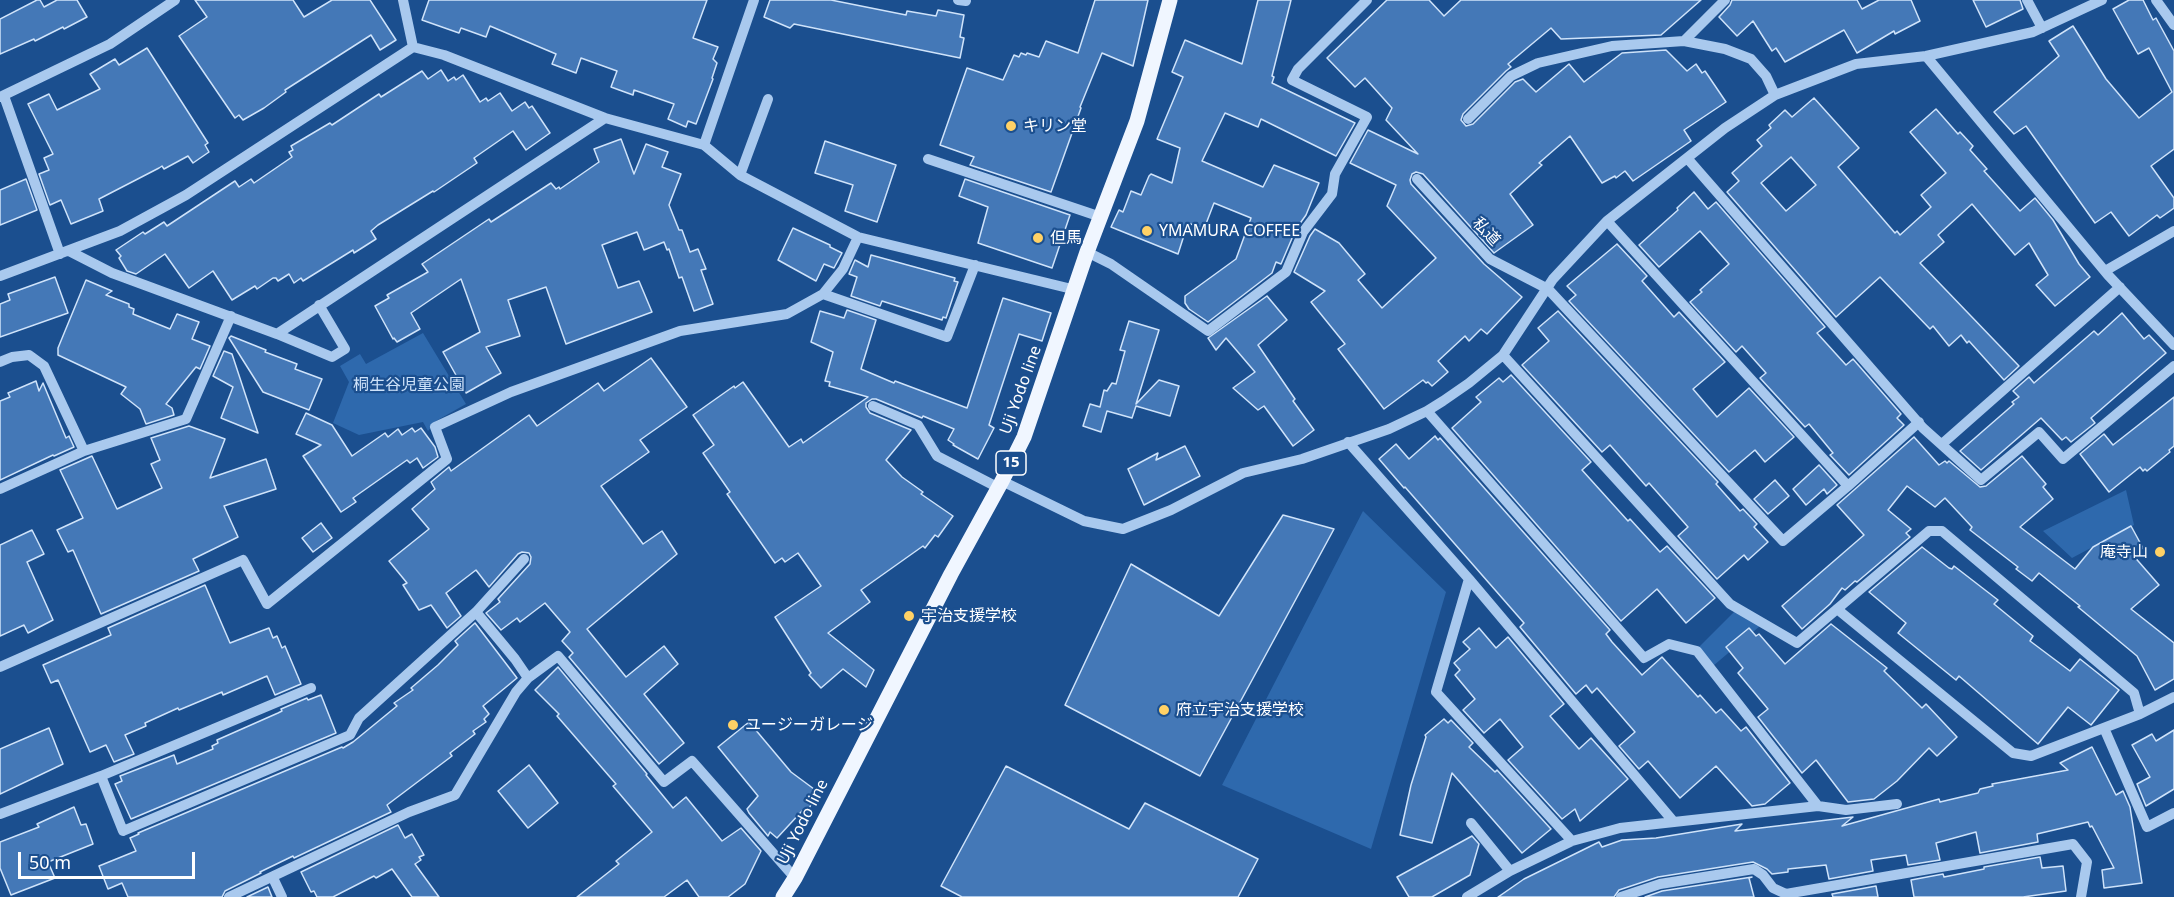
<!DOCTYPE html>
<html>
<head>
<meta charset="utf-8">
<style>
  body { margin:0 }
  #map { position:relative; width:2174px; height:897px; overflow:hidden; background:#1b4f8f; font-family:"Noto Sans",sans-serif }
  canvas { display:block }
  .scale { position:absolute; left:18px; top:852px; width:177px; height:27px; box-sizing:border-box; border:3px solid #fff; border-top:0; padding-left:8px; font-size:18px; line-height:21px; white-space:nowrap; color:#fff; -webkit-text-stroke:4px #1b4f8f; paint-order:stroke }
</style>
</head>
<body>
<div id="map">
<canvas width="2174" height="897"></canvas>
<div class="scale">50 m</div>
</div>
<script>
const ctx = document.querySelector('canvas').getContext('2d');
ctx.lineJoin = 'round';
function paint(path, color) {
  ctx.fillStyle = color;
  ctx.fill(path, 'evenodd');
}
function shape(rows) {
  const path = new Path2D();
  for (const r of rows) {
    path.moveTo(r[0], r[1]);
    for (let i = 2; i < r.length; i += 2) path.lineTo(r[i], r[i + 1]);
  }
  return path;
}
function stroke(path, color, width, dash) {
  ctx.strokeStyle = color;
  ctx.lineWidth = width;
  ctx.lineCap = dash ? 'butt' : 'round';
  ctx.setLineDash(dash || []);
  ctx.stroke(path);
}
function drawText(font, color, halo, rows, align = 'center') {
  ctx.font = font + ' "Noto Sans","Noto Sans JP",sans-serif';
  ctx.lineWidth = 4.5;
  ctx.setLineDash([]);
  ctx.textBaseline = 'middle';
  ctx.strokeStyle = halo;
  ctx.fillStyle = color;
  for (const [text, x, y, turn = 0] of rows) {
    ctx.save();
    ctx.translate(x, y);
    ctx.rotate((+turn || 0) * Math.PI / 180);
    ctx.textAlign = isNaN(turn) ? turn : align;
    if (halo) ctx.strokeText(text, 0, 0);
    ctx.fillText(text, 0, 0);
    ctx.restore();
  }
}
paint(shape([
  [423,333,466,404,436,421,428,431,423,422,359,435,333,423,349,382,340,366,360,354,366,364],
  [2126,490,2134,525,2072,558,2043,531],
  [1363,511,1446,592,1371,849,1222,785],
  [1735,611,1760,626,1713,666,1699,647]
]), '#2e69ad');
const building = shape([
  [37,0,40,0,44,7,57,0,77,0,87,17,64,29,63,27,35,41,34,39,0,54,0,19,37,0],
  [195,0,293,0,304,17,332,0,370,0,396,40,380,50,371,35,285,90,286,92,264,108,243,120,239,115,235,118,179,36,207,17,195,0],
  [429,0,707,0,693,38,718,47,713,59,717,63,712,78,713,79,696,124,688,121,686,127,668,119,674,104,634,90,633,95,611,87,617,71,581,58,576,73,552,64,556,54,490,26,486,37,461,28,459,33,422,20,429,0],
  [770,0,831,0,906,15,907,11,936,16,938,10,964,15,960,37,964,38,960,58,794,24,790,28,764,17,770,0],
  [1095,0,1148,0,1133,66,1102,53,1080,107,1081,108,1051,192,970,165,974,157,940,145,967,68,1003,80,1014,55,1019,57,1021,53,1026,55,1027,53,1039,57,1046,41,1078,53,1095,0],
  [1258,0,1291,0,1272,76,1274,77,1272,83,1355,123,1336,156,1261,119,1258,127,1225,113,1202,161,1263,187,1274,165,1319,183,1306,215,1296,229,1281,264,1276,262,1272,273,1208,322,1189,309,1185,303,1185,296,1236,259,1251,218,1214,203,1204,229,1188,223,1178,254,1111,227,1119,210,1123,212,1131,191,1141,195,1149,176,1151,174,1172,183,1180,148,1157,139,1183,77,1172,72,1185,40,1242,64,1258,0],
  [1387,0,1429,0,1444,16,1461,0,1701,0,1661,35,1561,39,1551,28,1508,64,1511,67,1506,71,1463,114,1461,120,1466,126,1473,124,1515,82,1523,79,1536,92,1569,64,1584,82,1622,53,1666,50,1687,71,1696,64,1702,73,1705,71,1726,102,1684,130,1691,141,1633,181,1625,171,1616,178,1615,176,1602,183,1570,136,1539,163,1542,165,1510,194,1533,225,1494,253,1423,174,1416,172,1412,174,1410,180,1411,184,1484,264,1522,297,1487,334,1481,329,1469,341,1465,336,1438,361,1448,372,1432,386,1428,382,1426,383,1423,380,1384,409,1338,349,1345,344,1311,302,1325,291,1294,272,1310,236,1315,229,1339,243,1365,274,1358,280,1382,308,1436,258,1387,206,1396,185,1350,163,1368,130,1418,154,1386,120,1392,108,1365,78,1355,87,1327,58,1387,0],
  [1732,0,1857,0,1862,9,1879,0,1911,0,1920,21,1895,34,1894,31,1857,53,1844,30,1785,62,1776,48,1772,51,1753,21,1737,36,1719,17,1730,5,1732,0],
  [1973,0,2020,0,2023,9,1986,27,1973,0],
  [2129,0,2143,0,2153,20,2156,18,2174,51,2174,149,2151,166,2174,198,2174,208,2160,218,2157,215,2129,236,2111,212,2095,223,2026,126,2014,134,1994,112,2059,56,2049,41,2073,26,2106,79,2139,118,2172,92,2149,48,2138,54,2113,9,2129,0],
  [147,48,208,143,205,145,209,152,193,163,188,156,164,169,162,166,159,168,99,199,103,211,71,224,61,200,50,205,39,174,49,170,44,158,53,154,28,104,49,94,57,110,100,89,90,74,115,59,119,65,147,48],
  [441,70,448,81,454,77,456,80,463,75,480,102,486,98,488,101,500,93,512,111,525,102,529,108,532,106,550,133,526,150,513,131,474,158,477,163,434,192,433,191,378,225,371,231,376,239,354,253,353,250,303,281,301,278,294,283,289,274,278,281,276,278,273,278,257,289,255,286,232,300,213,271,189,288,165,254,136,274,127,271,119,258,121,256,116,250,143,232,145,234,164,222,167,226,235,181,239,187,251,179,254,183,292,157,289,152,293,150,291,146,330,123,332,125,379,94,381,97,422,71,428,79,441,70],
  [1814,98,1859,148,1838,167,1895,233,1897,231,1900,235,1931,207,1921,195,1946,173,1910,132,1936,109,1958,134,1960,132,1973,146,1970,150,1987,169,1984,171,2020,211,2035,198,2053,220,2079,264,2090,277,2055,306,2036,285,2048,275,2029,243,2015,255,1972,204,1938,235,1944,242,1920,263,2019,366,2004,380,1969,341,1967,343,1961,335,1949,346,1933,326,1930,329,1880,277,1836,317,1727,192,1739,181,1732,173,1762,146,1757,140,1771,128,1769,125,1785,110,1792,117,1814,98],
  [1791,157,1816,185,1786,211,1761,183,1791,157],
  [621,139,634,174,646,144,668,152,662,167,681,174,669,205,679,230,682,230,690,252,698,249,706,269,701,270,713,304,694,311,682,277,679,278,669,249,667,250,664,242,644,250,637,232,602,245,618,288,639,281,652,312,566,344,546,287,508,300,520,336,486,347,501,373,466,393,443,352,480,332,461,279,411,313,420,329,397,342,394,338,393,339,375,306,389,298,387,295,428,272,422,264,489,219,491,222,551,183,556,189,559,187,560,189,599,162,594,149,621,139],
  [825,141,896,165,877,222,845,211,853,185,815,173,825,141],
  [26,179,37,210,0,225,0,190,26,179],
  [965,179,1070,215,1052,268,978,243,988,207,959,196,965,179],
  [1694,192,1708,209,1716,202,1825,327,1817,333,1846,365,1853,359,1901,414,1897,418,1904,425,1849,475,1830,455,1833,453,1809,424,1805,427,1760,378,1766,373,1742,346,1736,352,1690,302,1702,292,1700,290,1729,264,1700,231,1659,267,1639,245,1678,210,1677,208,1694,192],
  [793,228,830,245,830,247,842,253,834,268,824,264,816,281,778,260,793,228],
  [1617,244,1647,276,1642,281,1674,317,1679,312,1725,362,1693,389,1717,417,1749,388,1794,437,1765,462,1755,450,1729,472,1569,301,1576,295,1567,286,1617,244],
  [871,255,955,278,954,281,958,282,946,318,943,317,942,320,882,301,880,306,851,296,857,277,849,274,855,260,868,267,871,255],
  [55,277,68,313,0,337,0,304,10,300,8,294,55,277],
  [86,280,112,291,106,295,129,304,129,307,134,309,133,314,170,329,177,314,199,322,192,339,210,346,200,369,196,367,166,404,172,408,174,415,146,424,140,409,121,394,126,387,58,355,58,348,86,280],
  [1267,296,1287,320,1258,345,1295,399,1293,401,1314,430,1293,446,1264,406,1258,410,1233,388,1255,372,1226,338,1216,350,1208,338,1267,296],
  [1003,298,1051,313,1042,341,1019,334,989,425,994,428,978,459,953,445,954,444,948,440,954,429,923,416,922,418,876,399,872,399,866,403,866,407,870,413,911,430,886,460,902,477,923,492,921,494,953,516,938,537,935,535,925,548,923,546,861,590,870,602,828,633,874,670,866,687,843,669,821,688,809,675,811,673,775,617,821,586,798,553,785,562,782,558,775,563,727,494,730,492,703,453,714,445,693,415,734,386,735,388,743,382,789,447,801,439,803,443,868,397,829,386,830,382,825,381,833,352,811,342,820,311,844,318,847,310,876,320,861,369,894,383,895,381,967,408,1003,298],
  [1558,311,1718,482,1716,484,1740,511,1743,509,1757,524,1754,527,1768,542,1748,560,1744,555,1717,579,1678,536,1688,527,1649,483,1646,486,1610,445,1602,452,1522,365,1549,341,1538,328,1558,311],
  [2122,313,2144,339,2149,335,2166,353,2091,418,2095,423,2071,442,2066,437,2062,440,2041,418,1981,470,1960,451,2014,404,2012,402,2019,397,2013,391,2029,377,2034,383,2094,331,2098,335,2122,313],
  [1129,321,1159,330,1136,404,1159,380,1179,386,1170,416,1136,406,1132,418,1107,411,1101,432,1083,426,1090,404,1100,407,1104,390,1107,391,1112,383,1116,384,1125,351,1120,350,1129,321],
  [231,336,266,350,265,352,297,364,295,369,322,379,309,410,263,392,229,338,231,336],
  [224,351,232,354,258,433,221,418,233,387,213,376,224,351],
  [651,358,687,407,640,440,649,452,601,486,643,544,662,531,677,554,587,629,626,677,664,646,678,664,644,694,684,743,659,764,569,657,573,653,562,641,570,632,545,603,520,622,517,618,501,630,486,613,500,602,498,599,530,564,531,557,529,553,522,552,518,554,489,587,476,570,446,593,461,616,447,628,431,605,419,610,403,585,407,583,389,561,429,529,412,509,435,489,431,482,449,467,451,471,529,415,537,426,598,383,604,391,651,358],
  [1511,375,1591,462,1582,470,1628,521,1630,519,1660,552,1667,546,1715,598,1686,623,1657,589,1621,621,1452,428,1481,402,1476,397,1499,378,1503,382,1511,375],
  [36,381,39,391,43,383,66,438,69,436,74,447,54,456,53,455,0,480,0,401,10,397,8,393,36,381],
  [2174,397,2174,446,2169,450,2170,452,2147,471,2145,469,2143,471,2140,467,2109,492,2080,454,2104,434,2113,445,2174,397],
  [306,413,332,425,352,456,385,433,388,437,398,429,402,435,412,428,415,432,421,428,435,447,438,457,423,468,417,458,410,463,407,460,353,498,356,502,341,512,303,456,321,445,296,434,306,413],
  [189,426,225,439,210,478,266,459,276,489,224,506,238,537,193,559,199,571,101,614,73,550,68,552,57,530,83,518,60,470,92,456,117,509,162,488,151,464,160,460,151,438,189,426],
  [1435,436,1438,440,1440,438,1610,630,1606,634,1612,642,1642,675,1662,657,1698,697,1700,695,1716,713,1721,709,1741,731,1746,727,1790,783,1765,804,1752,806,1716,766,1680,798,1648,761,1639,769,1619,746,1635,732,1597,688,1592,693,1586,685,1576,694,1520,627,1524,623,1405,487,1404,488,1379,459,1396,444,1409,459,1435,436],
  [1914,437,1939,465,1945,461,1947,463,1949,461,1980,487,1986,486,2022,456,2046,484,2043,487,2053,499,2020,527,2075,569,2093,547,2131,526,2143,548,2132,554,2159,585,2131,609,2174,643,2174,679,2155,690,2137,656,2078,607,2080,606,2039,573,2032,581,2016,569,2018,567,1970,530,1972,527,1945,498,1935,507,1907,486,1888,510,1911,529,1906,533,1910,537,1857,582,1855,581,1845,590,1842,588,1830,604,1802,629,1782,606,1864,535,1837,505,1914,437],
  [1185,446,1200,476,1144,505,1128,469,1158,453,1156,460,1185,446],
  [1819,465,1837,485,1827,494,1824,489,1806,505,1793,489,1819,465],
  [1775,480,1789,496,1768,514,1754,499,1775,480],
  [1283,515,1334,529,1200,776,1065,705,1131,564,1219,616,1283,515],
  [321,523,332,538,313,552,302,538,321,523],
  [32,530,44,554,27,562,53,620,28,633,24,625,0,636,0,545,32,530],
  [1922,547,1949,568,1952,569,1954,566,1998,600,1994,604,2033,636,2030,641,2070,671,2080,659,2119,690,2091,725,2068,707,2038,744,1959,676,1956,680,1898,633,1906,623,1869,592,1922,547],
  [205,585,230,643,269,628,273,638,277,636,282,648,285,646,301,684,275,695,267,676,223,695,222,692,179,710,178,708,145,723,146,726,125,735,134,754,114,762,106,745,90,752,58,680,51,683,43,665,111,635,108,628,205,585],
  [475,623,517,678,483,706,489,714,484,719,486,722,473,731,475,734,450,753,452,756,387,805,391,812,294,858,293,856,260,872,261,873,225,891,222,897,128,897,122,883,108,889,99,866,136,851,130,838,139,834,138,833,342,747,343,748,353,742,397,706,394,703,413,690,411,688,438,665,458,645,455,641,475,623],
  [1831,624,1887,668,1884,671,1922,708,1926,704,1957,737,1937,756,1929,748,1897,781,1874,799,1848,802,1816,760,1802,773,1758,717,1768,709,1738,673,1743,668,1726,647,1749,628,1756,636,1759,634,1785,664,1831,624],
  [1479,628,1496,648,1508,637,1564,704,1550,716,1579,749,1591,738,1628,779,1580,821,1575,809,1562,819,1508,760,1523,747,1500,719,1484,733,1463,710,1475,699,1455,675,1460,670,1454,663,1470,649,1463,642,1479,628],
  [558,667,647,774,646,775,673,808,686,797,722,841,741,828,761,851,745,884,728,897,699,897,687,880,664,897,577,897,619,864,616,861,652,832,613,786,616,784,557,716,559,714,535,690,558,667],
  [321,695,336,733,131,819,115,784,122,781,120,776,174,755,177,764,213,749,212,746,218,743,217,740,278,713,282,711,281,709,307,698,308,700,321,695],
  [1444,719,1448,723,1451,720,1473,743,1469,747,1495,772,1497,770,1551,829,1522,853,1452,773,1432,843,1400,835,1411,785,1426,737,1425,735,1444,719],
  [749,722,791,772,818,792,806,814,802,811,777,838,770,832,768,836,749,813,747,809,758,796,718,747,749,722],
  [49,728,63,764,0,794,0,749,49,728],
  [2174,730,2174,789,2146,806,2137,784,2150,777,2132,745,2152,734,2156,741,2174,730],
  [2092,747,2116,795,2123,791,2130,807,2142,883,2104,888,2102,870,2114,868,2092,826,2090,827,2088,822,2037,834,2038,842,1980,853,1976,832,1936,843,1940,860,1908,865,1906,855,1871,860,1873,871,1829,879,1826,865,1788,869,1788,872,1772,874,1767,869,1753,862,1658,877,1619,890,1614,897,1498,897,1524,879,1599,842,1602,847,1622,840,1656,838,1742,824,1735,831,1853,817,1842,826,1939,799,1940,802,1978,793,1980,789,1993,786,1992,784,2068,770,2060,763,2092,747],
  [529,765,558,803,528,828,498,791,529,765],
  [1006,766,1129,829,1145,803,1258,859,1238,897,962,897,941,886,1006,766],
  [74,807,81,825,86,824,93,844,48,862,55,878,11,895,0,868,0,842,39,827,37,824,74,807],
  [398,825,405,838,412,834,424,855,419,857,421,860,415,864,439,897,412,897,392,869,376,878,374,876,333,897,317,897,314,891,311,892,301,872,398,825],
  [1472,836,1479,844,1470,875,1432,897,1409,897,1397,877,1472,836],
  [2040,857,2042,868,2063,866,2066,891,2023,897,1914,897,1911,880,1943,874,1944,877,1984,869,1984,867,2040,857],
  [1752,877,1749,878,1754,897,1645,897,1662,891,1752,877],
  [1876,886,1878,897,1833,897,1832,894,1876,886],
  [268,887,272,897,247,897,268,887]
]);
paint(building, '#4478b7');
stroke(building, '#cfe3fa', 1.5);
stroke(shape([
  [403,0,413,47,444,55,605,118,704,145,740,175,858,237,1076,290],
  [958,0,966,1],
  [2027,0,2042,28],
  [2156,0,2174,25],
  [1684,41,1725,0],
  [1926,56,2108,275,2174,345],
  [4,96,60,254],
  [0,97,110,44,175,0],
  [1468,119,1511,76,1538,63,1612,46,1684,41,1725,49,1751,59,1766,76,1775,95],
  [704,145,754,0],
  [1687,158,1923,428,1981,480,2039,432,2063,459,2174,366],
  [928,159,1101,217],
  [740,175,768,99],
  [1417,179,1490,259,1548,289,1783,541,1848,486,1919,422],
  [1607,221,1848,486],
  [69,251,112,273,277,334,605,118],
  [1087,252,1111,264,1208,331,1286,272,1303,232,1332,194,1335,174,1367,117,1292,80,1298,69,1367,0],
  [2105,271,2174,231],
  [0,276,120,231,186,195,413,47],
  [823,294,947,337,975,265],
  [277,334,332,357,345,349,319,305],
  [1503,355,1730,604,1797,643,1929,531,1942,531,2134,693,2140,714],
  [0,362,12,357,29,355,44,366,84,451],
  [873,406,918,425,937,456,999,488],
  [1427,411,1644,658,1669,644,1697,651,1818,806],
  [1348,442,1469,579,1673,821],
  [1942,444,2120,287],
  [1002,481,1084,521,1123,529,1171,510,1243,473,1302,459,1389,429,1427,411,1443,401,1469,383,1503,355,1553,279,1607,221,1725,128,1775,95,1856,64,1926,56,2033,32,2102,0],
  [0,489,84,451,186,419,231,316],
  [1469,579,1436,692,1572,841],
  [1837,609,2013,753,2031,756,2140,714,2174,697],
  [0,667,243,560,267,604,447,459,435,427,511,392,680,331,787,314,823,294,843,269,858,237],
  [528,678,558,656,664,782,692,761,795,878],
  [2104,728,2147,827,2174,813],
  [101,776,123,831,350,735,359,718,476,612,524,559],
  [0,814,101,776,311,688],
  [1471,823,1510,871],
  [273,878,282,897],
  [229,897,409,812,455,795,516,692,528,678,515,659,476,612],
  [1467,897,1510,871,1572,841,1620,828,1818,806,1846,810,1897,804],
  [1621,897,1660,884,1754,869,1763,875,1773,888,1786,894,2073,844,2087,862,2081,897]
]), '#a9c9ee', 10);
stroke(shape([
  [783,897,795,878,951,574,1002,481,1024,437,1087,252,1137,121,1170,0]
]), '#f0f6ff', 15);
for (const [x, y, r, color] of [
  [1011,126,6,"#ffd166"],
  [1147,231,6,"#ffd166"],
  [1038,238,6,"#ffd166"],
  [2160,552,6,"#ffd166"],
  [909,616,6,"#ffd166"],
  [1164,710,6,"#ffd166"],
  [733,725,6,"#ffd166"]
]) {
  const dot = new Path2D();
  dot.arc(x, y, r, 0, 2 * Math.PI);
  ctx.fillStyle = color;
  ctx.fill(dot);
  stroke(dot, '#1b4f8f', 2);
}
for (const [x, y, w] of [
  [1011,463,30]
]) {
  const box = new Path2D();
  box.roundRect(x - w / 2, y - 12, w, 24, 4.5);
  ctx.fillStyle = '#1b4f8f';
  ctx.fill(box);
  stroke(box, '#fff', 1.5);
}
drawText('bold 15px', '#fff', null, [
  ["15",1011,463]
]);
drawText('16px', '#fff', '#1b4f8f', [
  ["キリン堂",1023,126],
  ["YMAMURA COFFEE",1159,231],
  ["但馬",1050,238],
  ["庵寺山",2148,552,"right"],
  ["宇治支援学校",921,616],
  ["府立宇治支援学校",1176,710],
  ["ユージーガレージ",745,725]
], 'left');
drawText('16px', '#fff', '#1b4f8f', [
  ["私道",1486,232,47],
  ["Uji Yodo line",1021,390,-70],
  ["Uji Yodo line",803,822,-63]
]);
drawText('16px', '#cfe3fa', '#1b4f8f', [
  ["桐生谷児童公園",409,385]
]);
</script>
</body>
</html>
